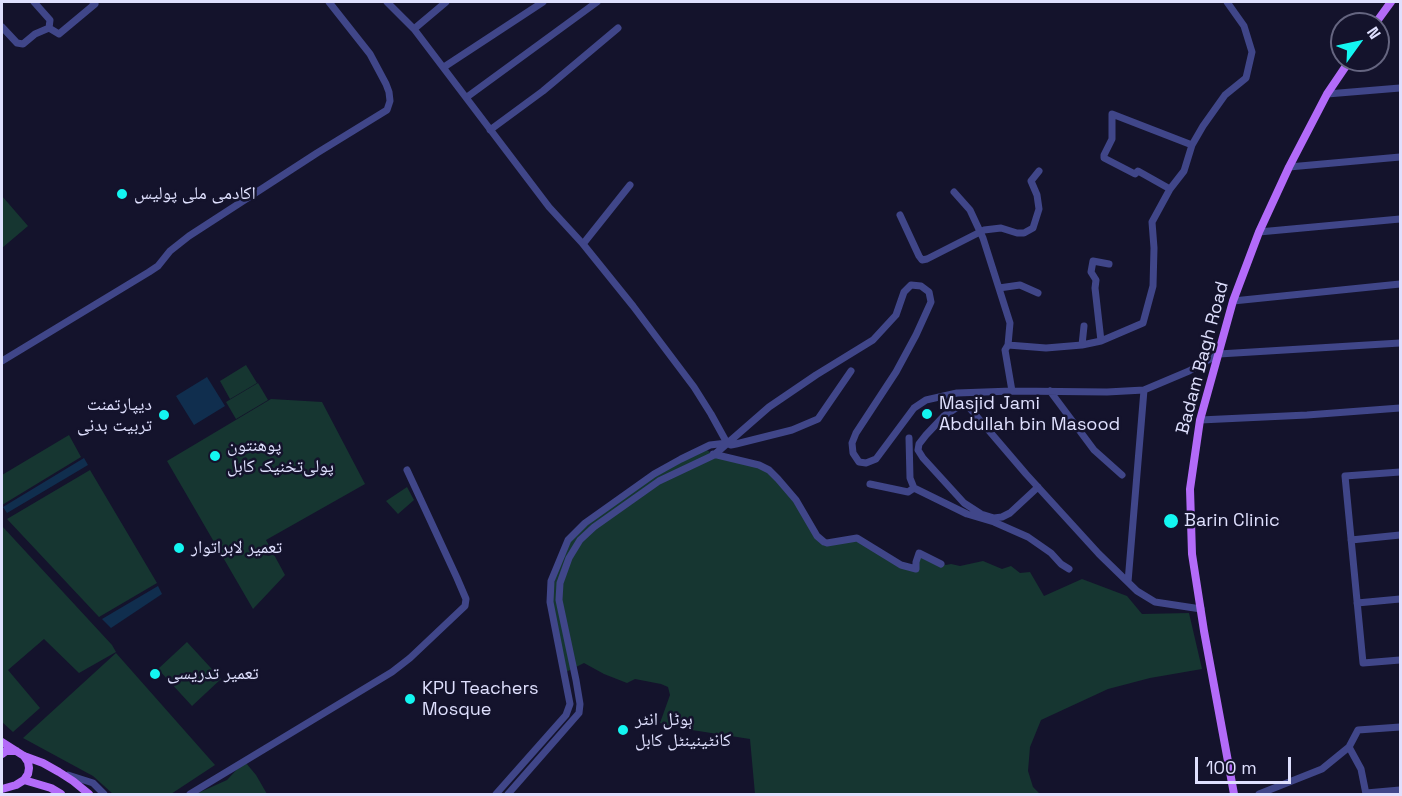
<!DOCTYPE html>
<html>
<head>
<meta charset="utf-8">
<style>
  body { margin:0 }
  #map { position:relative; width:1402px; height:796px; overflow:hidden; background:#14132c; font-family:"Space Grotesk",sans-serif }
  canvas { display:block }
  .frame { position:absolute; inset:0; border:3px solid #dfe0fe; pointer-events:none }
  .north { position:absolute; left:1330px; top:12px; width:60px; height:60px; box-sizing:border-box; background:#14132c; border:2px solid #656580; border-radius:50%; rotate:57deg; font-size:16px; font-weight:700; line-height:24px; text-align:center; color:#dfe0fe }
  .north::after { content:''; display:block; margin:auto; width:21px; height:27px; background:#13f6f1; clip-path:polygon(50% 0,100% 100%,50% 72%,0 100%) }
  .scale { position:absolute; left:1195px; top:757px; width:96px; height:27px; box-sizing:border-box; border:3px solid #dfe0fe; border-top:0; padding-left:8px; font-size:18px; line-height:21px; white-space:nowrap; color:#dfe0fe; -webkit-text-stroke:4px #14132c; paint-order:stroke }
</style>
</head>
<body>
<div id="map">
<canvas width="1402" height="796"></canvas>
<div class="frame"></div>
<div class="north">N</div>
<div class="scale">100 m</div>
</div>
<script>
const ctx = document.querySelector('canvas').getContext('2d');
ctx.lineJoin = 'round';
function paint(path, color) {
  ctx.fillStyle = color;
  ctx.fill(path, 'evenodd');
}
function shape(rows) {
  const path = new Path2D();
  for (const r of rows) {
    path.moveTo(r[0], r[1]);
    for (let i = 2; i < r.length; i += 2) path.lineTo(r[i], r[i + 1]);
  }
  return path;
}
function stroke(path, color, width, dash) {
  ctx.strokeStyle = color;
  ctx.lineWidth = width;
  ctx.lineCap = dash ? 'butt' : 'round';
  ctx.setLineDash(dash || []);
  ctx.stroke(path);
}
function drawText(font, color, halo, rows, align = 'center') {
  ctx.font = font + ' "Space Grotesk","Noto Naskh Arabic",sans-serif';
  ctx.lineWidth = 5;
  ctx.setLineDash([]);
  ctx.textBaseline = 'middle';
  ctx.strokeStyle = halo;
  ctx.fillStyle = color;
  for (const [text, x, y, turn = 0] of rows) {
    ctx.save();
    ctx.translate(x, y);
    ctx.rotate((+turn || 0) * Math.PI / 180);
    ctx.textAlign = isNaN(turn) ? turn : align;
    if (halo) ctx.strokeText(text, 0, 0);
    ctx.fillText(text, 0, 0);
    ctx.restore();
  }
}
paint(shape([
  [2,196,28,226,2,248],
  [246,365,257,383,230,399,220,381],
  [258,383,268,400,236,419,226,402],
  [271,399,322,402,365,484,266,540,285,575,253,609,167,461],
  [69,435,81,457,2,505,2,475],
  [704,448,714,455,759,465,778,479,821,541,857,538,886,556,916,569,919,553,937,563,946,565,951,564,960,566,983,561,1002,569,1011,566,1020,573,1030,572,1044,596,1082,579,1127,596,1142,614,1189,613,1202,669,1150,678,1108,689,1041,720,1030,747,1028,771,1033,787,1040,794,755,794,750,739,679,728,660,723,670,695,668,687,661,684,635,679,627,683,604,674,584,663,564,673,550,602,559,560,568,540,654,474],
  [90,470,157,583,99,617,7,519],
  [407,487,414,500,398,514,386,501],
  [2,526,112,645,116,652,79,673,44,639,8,670,40,708,13,732,2,722],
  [187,642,221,679,192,706,158,669],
  [116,653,215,765,171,794,113,794,93,776,23,738],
  [246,763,256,775,267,794,196,794,227,780,241,765]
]), '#163631');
paint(shape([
  [207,377,225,406,194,425,176,396],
  [84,458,88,465,7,513,3,507],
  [158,586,162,594,111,628,102,619]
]), '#102e4e');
stroke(shape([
  [34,2,50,20,49,28],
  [387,2,414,29,549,207,583,244,633,306,694,387,711,414,727,443],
  [2,27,17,43,23,44,35,34,49,28],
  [49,28,59,34,95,4,93,2],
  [414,29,446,2],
  [444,67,543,2],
  [1327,94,1400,88],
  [467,97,597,2],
  [490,130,543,91,618,28],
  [1289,167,1400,157],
  [1170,189,1138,171,1135,174,1104,158,1104,155,1112,139,1112,114,1192,145],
  [954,192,970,210,983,238,1010,323,1008,345],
  [900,215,919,256,922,260,927,259,984,230,1001,228,1017,233,1024,233,1033,228,1039,209,1037,195,1031,181,1039,171],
  [1259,232,1400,219],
  [583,244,630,185],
  [999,288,1020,285,1038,293],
  [1233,301,1400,284],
  [1101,341,1095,288,1096,280,1091,272,1093,261,1109,264],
  [1082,345,1084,326],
  [2,361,149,272,158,266,170,251,189,236,317,153,387,110,390,101,389,92,386,84,370,54,329,2],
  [1012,391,1005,350,1008,345,1046,348,1082,345,1101,341,1143,323,1153,286,1154,248,1152,222,1170,189,1184,171,1192,145,1203,126,1225,95,1246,78,1252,52,1244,26,1227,2],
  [1050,391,1094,450,1122,475],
  [1200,420,1307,415,1400,408],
  [909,438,910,478,914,488,967,514,994,522,1028,537,1051,553,1061,564,1069,569],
  [713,454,759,465,769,470,778,479,796,500,817,536,824,542,827,543,857,538,901,565,916,569,916,562,919,553,941,564],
  [1400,472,1345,476,1363,663,1400,660],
  [870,484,908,492,914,488],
  [1038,487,1010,513,1002,517,994,518,981,514,964,503,923,458,918,450,919,444,926,435,944,416,959,406,964,404,967,405,1026,474,1099,554,1137,591,1155,602,1201,609],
  [1351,540,1400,535],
  [1128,582,1144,390],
  [1357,603,1400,599],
  [1349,747,1361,769,1366,794],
  [68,775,93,783,104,794],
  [1366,793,1400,790],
  [190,794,392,672,410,658,465,606,466,599,457,578,407,470],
  [496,794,566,715,570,704,550,602,551,581,568,540,585,523,654,474,681,459,710,445,727,443,731,445,736,444,792,430,818,419,851,371],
  [508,794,579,713,580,704,576,680,559,600,560,583,569,558,580,540,594,527,659,481,714,455,769,407,816,375,873,340,896,315,904,292,911,285,921,286,929,292,931,302,916,335,896,372,856,433,852,443,853,453,859,462,866,463,876,459,914,408,926,400,957,393,1012,391,1107,392,1144,390,1189,371,1219,354,1400,343],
  [1259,794,1322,769,1349,747,1358,730,1400,727]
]), '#404689', 7);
stroke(shape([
  [1375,24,1391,2],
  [2,742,24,756,43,763,59,772,73,781,89,794],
  [2,754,6,751,16,751],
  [24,780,51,788,61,794],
  [2,789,16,785,24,780,28,774,29,768,28,762,24,756],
  [1234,794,1204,631,1192,554,1190,489,1200,420,1233,301,1259,232,1289,167,1327,94,1350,60]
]), '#b36bf9', 8);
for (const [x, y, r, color] of [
  [122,194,6,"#13f6f1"],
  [927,414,6,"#13f6f1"],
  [164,415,6,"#13f6f1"],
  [215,456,6,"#13f6f1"],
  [1171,521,8,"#13f6f1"],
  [179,548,6,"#13f6f1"],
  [155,674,6,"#13f6f1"],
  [410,699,6,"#13f6f1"],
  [623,730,6,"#13f6f1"]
]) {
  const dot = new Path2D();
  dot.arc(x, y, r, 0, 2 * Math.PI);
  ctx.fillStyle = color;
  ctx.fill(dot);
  stroke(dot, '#14132c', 2);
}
drawText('18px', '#dfe0fe', '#14132c', [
  ["اکادمی ملی پولیس",134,194],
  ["Masjid Jami",939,404],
  ["Abdullah bin Masood",939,425],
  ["دیپارتمنت",152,405,"right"],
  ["تربیت بدنی",152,426,"right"],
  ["پوهنتون",227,446],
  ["پولی‌تخنیک کابل",227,467],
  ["Barin Clinic",1184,521],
  ["تعمیر لابراتوار",191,548],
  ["تعمیر تدریسی",167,674],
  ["KPU Teachers",422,689],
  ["Mosque",422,710],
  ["ہوٹل انٹر",635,720],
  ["کانٹینینٹل کابل",635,741]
], 'left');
drawText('18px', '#dfe0fe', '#14132c', [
  ["Badam Bagh Road",1203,358,-75]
]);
</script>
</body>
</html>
